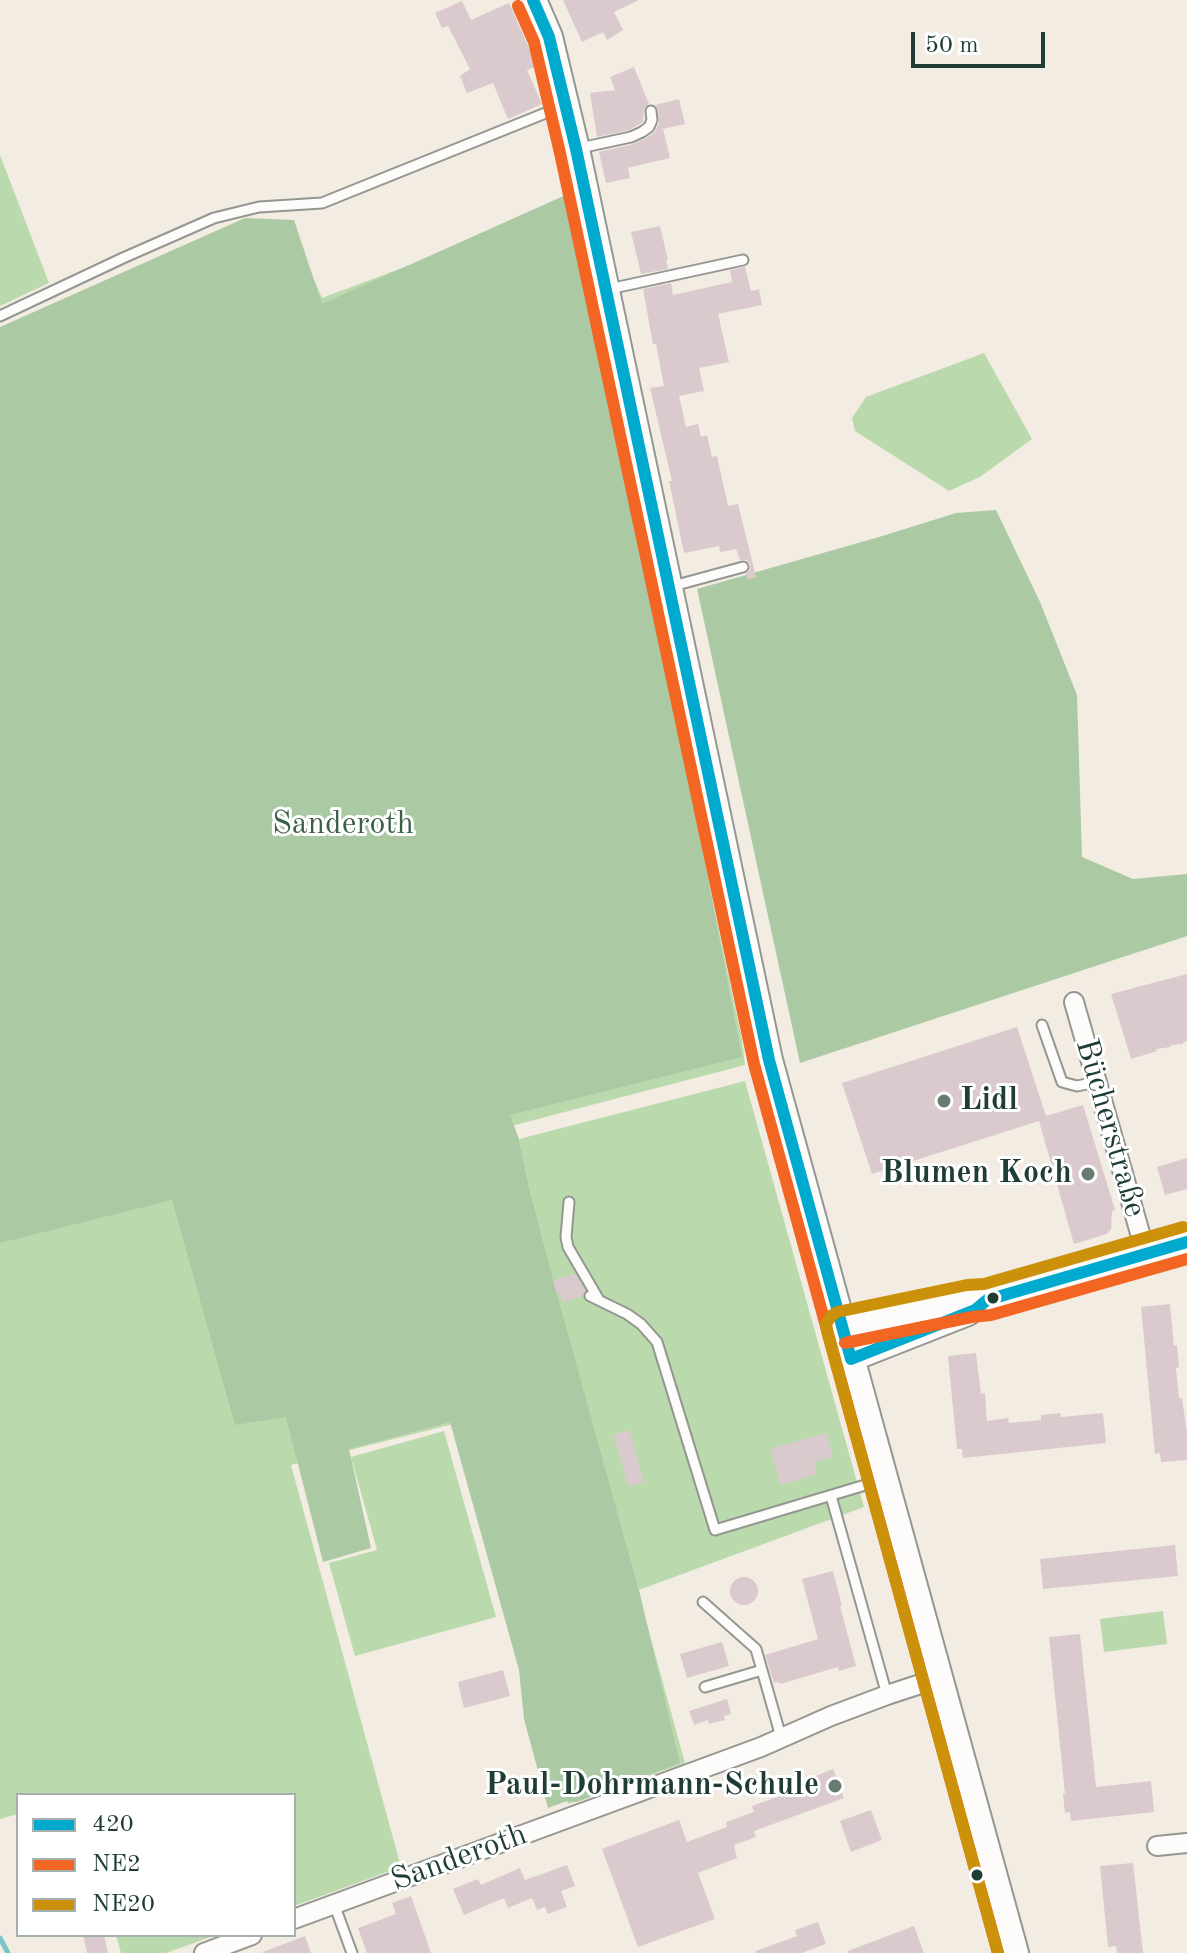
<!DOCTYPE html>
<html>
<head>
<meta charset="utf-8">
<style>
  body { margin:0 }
  #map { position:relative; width:1187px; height:1953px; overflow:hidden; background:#f2ece2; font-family:"Old Standard TT",serif }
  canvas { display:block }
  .legend { position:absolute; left:16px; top:1793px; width:280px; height:144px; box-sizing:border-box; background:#fff; border:2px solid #a5b1ae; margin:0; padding:10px 14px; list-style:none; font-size:24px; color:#1f3d34 }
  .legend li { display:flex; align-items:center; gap:16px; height:40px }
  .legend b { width:40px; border:2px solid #a5b1ae }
  .scale { position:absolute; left:911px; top:32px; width:134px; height:36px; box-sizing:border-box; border:4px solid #1f3d34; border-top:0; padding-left:10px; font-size:24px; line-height:28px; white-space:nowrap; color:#1f3d34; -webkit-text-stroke:6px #fff; paint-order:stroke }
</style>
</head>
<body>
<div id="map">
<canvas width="1187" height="1953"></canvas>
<ul class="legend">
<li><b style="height:10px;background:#00a9ce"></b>420</li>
<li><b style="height:10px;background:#f26522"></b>NE2</li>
<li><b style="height:10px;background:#cc910a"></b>NE20</li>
</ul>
<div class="scale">50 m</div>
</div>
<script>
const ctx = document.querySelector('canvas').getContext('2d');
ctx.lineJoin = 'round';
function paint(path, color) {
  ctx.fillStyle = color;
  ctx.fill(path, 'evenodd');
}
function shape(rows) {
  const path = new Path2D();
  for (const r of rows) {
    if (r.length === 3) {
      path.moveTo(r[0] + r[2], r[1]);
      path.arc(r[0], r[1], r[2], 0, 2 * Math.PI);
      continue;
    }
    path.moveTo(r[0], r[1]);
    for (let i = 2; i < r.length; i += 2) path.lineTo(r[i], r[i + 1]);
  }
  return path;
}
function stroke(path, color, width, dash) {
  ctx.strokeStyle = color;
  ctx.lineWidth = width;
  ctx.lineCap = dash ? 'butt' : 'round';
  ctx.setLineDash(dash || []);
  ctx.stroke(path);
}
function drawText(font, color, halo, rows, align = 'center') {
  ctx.font = font + ' "Old Standard TT",serif';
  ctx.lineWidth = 6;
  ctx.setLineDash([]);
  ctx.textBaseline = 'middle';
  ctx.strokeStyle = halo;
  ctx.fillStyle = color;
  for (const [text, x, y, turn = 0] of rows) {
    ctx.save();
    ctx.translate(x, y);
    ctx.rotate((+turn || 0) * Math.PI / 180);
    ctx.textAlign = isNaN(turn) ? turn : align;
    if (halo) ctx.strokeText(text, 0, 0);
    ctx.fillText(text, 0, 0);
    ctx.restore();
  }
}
paint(shape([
  [0,155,49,283,0,306],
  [564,207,721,940,742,1040,745,1065,511,1126,549,1265,529,1187,519,1139,745,1081,864,1507,639,1590,557,1297,685,1763,568,1804,461,1422,291,1465,401,1867,294,1906,294,1795,18,1795,18,1814,0,1819,0,331,288,220,322,298],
  [984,353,1032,439,980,477,949,491,855,431,852,418,866,397],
  [444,1431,496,1617,355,1656,329,1563,377,1550,351,1457],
  [1163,1611,1167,1644,1104,1652,1100,1619],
  [116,1935,216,1935,166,1953,121,1953]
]), '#badaad');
paint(shape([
  [577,190,742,1057,510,1115,519,1139,529,1187,553,1280,639,1590,680,1763,577,1802,567,1801,548,1808,524,1719,519,1670,450,1422,349,1449,371,1548,323,1562,286,1417,235,1425,172,1200,0,1243,0,327,245,218,294,220,322,304],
  [996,510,1040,602,1077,695,1082,857,1133,879,1187,874,1187,936,800,1063,697,589,879,537,956,513]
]), '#abcaa3');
stroke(shape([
  [0,1938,8,1953]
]), '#78c5c7', 5);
paint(shape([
  [563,0,639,0,614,12,623,30,607,40,603,32,582,42],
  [462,1,471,20,509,3,537,66,527,70,542,104,508,119,493,83,467,93,460,76,470,69,448,26,442,28,435,13],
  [634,67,649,104,644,109,643,122,629,130,597,137,590,93,615,90,610,77],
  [679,99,685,124,663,129,670,158,628,168,630,178,606,183,599,152,633,144,646,138,654,133,659,123,658,110,655,105],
  [660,226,668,260,666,260,668,269,641,274,631,232],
  [745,267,751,291,759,289,762,305,718,314,729,362,699,368,704,391,679,396,686,427,698,424,701,437,707,435,712,457,717,456,728,506,738,504,756,577,748,580,746,574,750,570,750,564,746,560,740,560,736,549,720,552,719,546,684,553,669,481,672,481,650,388,664,386,656,344,653,344,643,289,671,283,673,295,732,282,730,270],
  [1187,974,1187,1041,1183,1042,1183,1044,1170,1045,1171,1047,1156,1049,1157,1051,1131,1059,1111,994],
  [1017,1027,1046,1116,1083,1105,1115,1210,1112,1211,1111,1229,1107,1234,1074,1244,1039,1121,872,1174,842,1083],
  [1187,1158,1187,1189,1165,1195,1157,1167],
  [575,1274,585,1291,583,1296,563,1302,560,1293,557,1294,553,1280],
  [1170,1304,1174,1346,1177,1345,1179,1367,1176,1368,1179,1398,1182,1398,1187,1433,1187,1460,1161,1462,1160,1453,1155,1454,1141,1307],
  [976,1353,981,1394,985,1393,987,1421,1008,1418,1009,1423,1041,1420,1041,1415,1060,1413,1061,1417,1103,1413,1106,1443,963,1458,962,1449,957,1449,948,1356],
  [629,1430,644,1482,628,1486,614,1435],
  [826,1433,833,1457,813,1462,817,1474,781,1485,770,1449],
  [1175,1545,1178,1576,1043,1589,1040,1559],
  [833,1571,842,1606,840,1606,856,1666,839,1671,838,1667,780,1684,779,1682,774,1683,765,1655,818,1639,802,1579],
  [744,1591,14],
  [1080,1634,1096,1787,1151,1781,1154,1812,1071,1821,1070,1812,1065,1813,1063,1794,1065,1794,1049,1637],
  [722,1642,729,1666,687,1678,680,1654],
  [503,1670,510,1696,464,1708,458,1682],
  [727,1699,731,1714,724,1716,725,1720,709,1724,708,1720,694,1725,689,1711],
  [833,1769,844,1798,754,1831,756,1837,734,1845,737,1858,698,1873,715,1919,638,1947,602,1849,679,1820,687,1842,727,1827,726,1822,754,1812,752,1806,813,1784,811,1778],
  [871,1810,882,1840,851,1852,840,1821],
  [1133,1863,1143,1953,1117,1953,1116,1946,1108,1947,1100,1866],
  [567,1865,575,1886,561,1891,567,1907,548,1914,545,1907,537,1910,532,1898,508,1908,504,1898,464,1915,453,1889,478,1879,481,1885,520,1868,525,1880],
  [411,1896,431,1953,367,1953,358,1928,396,1914,392,1903],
  [818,1922,826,1944,802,1953,756,1953,756,1951,797,1936,795,1930],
  [914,1926,924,1953,848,1953,848,1951],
  [83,1935,104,1935,108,1953,87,1953],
  [305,1936,311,1953,263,1953,263,1952]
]), '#dbcacd');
const service = shape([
  [580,148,631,137,642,132,649,127,652,120,651,111],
  [609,289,743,260],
  [0,316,123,258,214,218,259,207,322,203,563,106],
  [673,586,743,567],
  [1042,1025,1062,1082,1077,1086,1097,1082],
  [569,1202,566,1237,568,1247,599,1300],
  [590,1296,627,1314,641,1324,657,1342,715,1530,882,1480],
  [831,1496,887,1695],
  [703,1602,756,1649,781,1737],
  [705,1687,762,1670],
  [334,1904,352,1953]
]);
const minor = shape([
  [1074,1002,1146,1254],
  [1157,1846,1187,1843],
  [294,1919,761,1747,831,1716,887,1695,939,1678],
  [204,1953,252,1935]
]);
const tertiary = shape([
  [842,1327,970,1301,987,1300,1187,1242],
  [851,1359,968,1313]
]);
const secondary = shape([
  [533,0,549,37,576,149,769,1060,1015,1953]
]);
stroke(service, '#949690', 13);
stroke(minor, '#949690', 22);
stroke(tertiary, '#949690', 28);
stroke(secondary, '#949690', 30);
stroke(service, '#fdfcfb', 9);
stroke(minor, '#fdfcfb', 18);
stroke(tertiary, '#fdfcfb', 24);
stroke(secondary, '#fdfcfb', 26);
stroke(shape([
  [533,0,549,37,576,149,769,1060,851,1359,975,1310,987,1300,1187,1242]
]), '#00a9ce', 12);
stroke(shape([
  [518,6,534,42,560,153,754,1064,998,1953],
  [845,1343,972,1317,991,1315,1187,1259]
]), '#f26522', 12);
stroke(shape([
  [998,1953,827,1331,826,1324,831,1316,837,1312,967,1285,984,1284,1183,1227]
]), '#cc910a', 12);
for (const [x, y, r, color] of [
  [944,1101,8,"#697a71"],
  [1088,1174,8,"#697a71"],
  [993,1298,7,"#1f3d34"],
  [835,1786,8,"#697a71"],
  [977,1875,7,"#1f3d34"]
]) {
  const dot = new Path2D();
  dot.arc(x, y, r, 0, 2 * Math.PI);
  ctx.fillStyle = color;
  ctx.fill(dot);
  stroke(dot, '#fff', 3);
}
drawText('32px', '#3a6047', '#fff', [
  ["Sanderoth",343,825]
]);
drawText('bold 32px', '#1f3d34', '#fff', [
  ["Lidl",960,1101,"left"],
  ["Blumen Koch",1072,1174],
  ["Paul-Dohrmann-Schule",819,1786]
], 'right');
drawText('32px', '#1f3d34', '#fff', [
  ["Bücherstraße",1110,1128,74],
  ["Sanderoth",459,1858,-20]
]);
</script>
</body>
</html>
